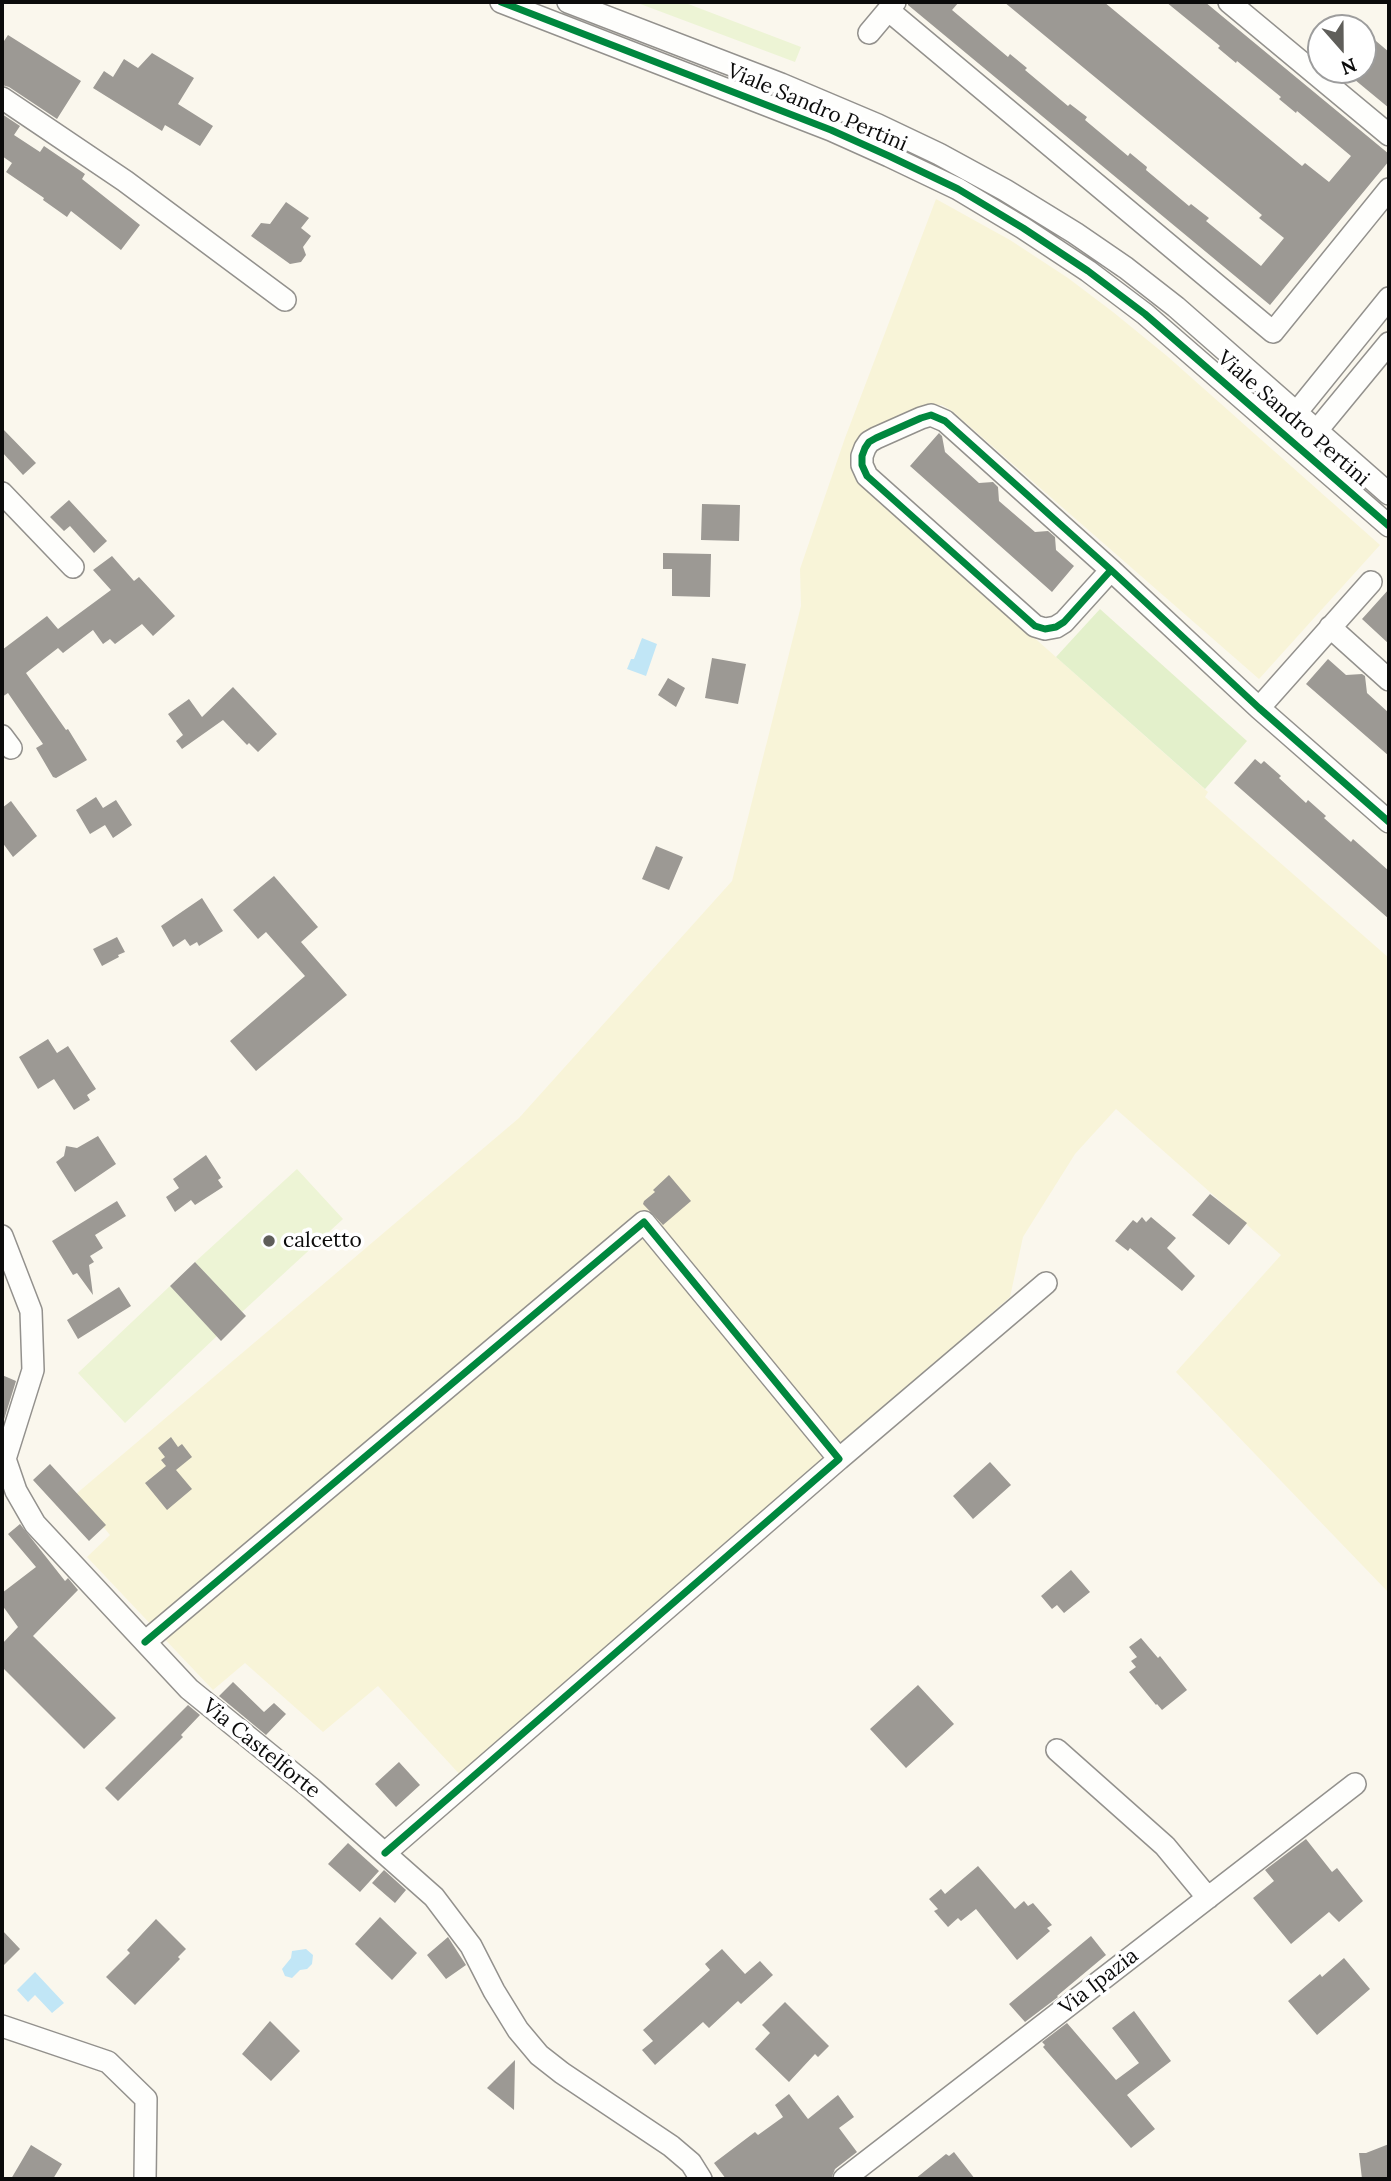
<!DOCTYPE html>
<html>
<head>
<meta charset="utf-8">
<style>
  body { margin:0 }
  #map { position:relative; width:1391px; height:2181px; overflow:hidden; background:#faf7ed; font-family:Lora,serif }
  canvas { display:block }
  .frame { position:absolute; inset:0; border:4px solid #0b0b0b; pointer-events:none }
  .north { position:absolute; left:1307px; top:14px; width:70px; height:70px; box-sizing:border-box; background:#fff; border:2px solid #9d9d9d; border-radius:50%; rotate:159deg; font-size:19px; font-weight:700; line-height:28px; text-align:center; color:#0b0b0b }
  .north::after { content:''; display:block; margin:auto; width:24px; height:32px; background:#5f5e5a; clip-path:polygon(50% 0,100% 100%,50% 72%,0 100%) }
</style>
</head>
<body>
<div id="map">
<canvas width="1391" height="2181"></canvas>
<div class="frame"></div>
<div class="north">N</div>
</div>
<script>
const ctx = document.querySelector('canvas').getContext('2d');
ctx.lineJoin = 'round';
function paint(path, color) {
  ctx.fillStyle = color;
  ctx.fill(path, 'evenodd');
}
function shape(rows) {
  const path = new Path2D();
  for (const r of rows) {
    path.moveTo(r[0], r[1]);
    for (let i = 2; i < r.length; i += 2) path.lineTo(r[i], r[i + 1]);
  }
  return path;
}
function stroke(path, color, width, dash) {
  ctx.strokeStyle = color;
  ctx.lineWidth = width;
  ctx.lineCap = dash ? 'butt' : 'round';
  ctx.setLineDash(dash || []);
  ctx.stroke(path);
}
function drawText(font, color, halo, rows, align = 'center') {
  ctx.font = font + ' Lora,serif';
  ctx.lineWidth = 7;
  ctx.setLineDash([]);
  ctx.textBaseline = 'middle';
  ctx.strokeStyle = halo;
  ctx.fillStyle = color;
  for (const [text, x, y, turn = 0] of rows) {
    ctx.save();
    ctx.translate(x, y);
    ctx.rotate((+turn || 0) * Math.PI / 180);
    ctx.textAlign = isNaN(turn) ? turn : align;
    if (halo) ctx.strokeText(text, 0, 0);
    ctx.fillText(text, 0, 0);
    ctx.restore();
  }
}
paint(shape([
  [936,199,1010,240,1068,278,1113,312,1167,356,1380,545,1259,679,952,411,942,405,932,406,852,467,860,483,1208,792,1205,797,1389,958,1389,1593,1176,1372,1281,1255,1116,1109,1075,1154,1023,1237,1010,1297,463,1778,378,1686,323,1732,245,1663,213,1690,87,1557,110,1535,76,1494,519,1118,732,881,801,606,800,569,845,438]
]), '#f8f4d8');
paint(shape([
  [1100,609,1247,741,1205,789,1056,657]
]), '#e3f0cb');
paint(shape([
  [635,2,683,2,801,47,795,62],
  [297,1169,343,1219,242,1312,195,1262],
  [170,1286,217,1336,125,1423,78,1373]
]), '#edf4d5');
paint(shape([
  [642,638,657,644,646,676,627,669,631,659,634,659],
  [306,1949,313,1955,312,1964,307,1969,300,1970,292,1978,285,1976,282,1969,291,1958,292,1951],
  [35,1972,64,2003,52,2013,35,1995,28,2002,17,1990]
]), '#c1e6f6');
paint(shape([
  [908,2,959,2,952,10,1008,57,1010,54,1027,68,1025,70,1068,106,1070,104,1087,117,1085,120,1128,156,1130,153,1147,167,1146,170,1189,206,1191,204,1209,218,1206,221,1261,266,1284,238,1259,218,1262,215,1004,2,1104,2,1302,166,1305,163,1329,182,1351,156,1297,111,1296,113,1279,99,1281,97,1237,61,1236,63,1218,48,1220,46,1166,2,1205,2,1389,154,1389,161,1270,305,908,5],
  [1363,30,1389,52,1389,108,1343,70,1363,70],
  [8,35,81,81,57,119,9,87,2,85,2,44],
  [152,53,194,78,178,104,213,126,200,146,165,125,162,131,93,88,104,71,113,77,124,59,138,68],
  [2,114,20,126,14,135,40,152,44,146,85,174,82,179,140,225,121,250,71,211,67,217,43,200,44,198,6,172,12,163,2,156],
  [286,202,309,218,301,228,311,236,303,247,306,255,301,262,290,264,251,236,261,223,270,224],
  [2,428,36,463,23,475,2,452],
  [939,433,942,436,945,452,979,483,993,482,998,487,999,501,1035,532,1048,531,1055,537,1056,550,1074,566,1052,592,910,466],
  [69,500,107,541,94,553,70,526,64,531,50,517],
  [702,504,740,505,739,541,701,540],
  [663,553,711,554,710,597,672,596,672,569,663,569],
  [112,556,134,581,139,577,175,616,153,636,142,624,115,644,110,639,103,644,93,630,63,653,58,648,26,673,66,730,68,729,87,760,56,778,53,777,36,748,43,744,8,693,2,697,2,650,47,616,58,629,111,590,93,570],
  [1389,589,1389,644,1362,619],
  [712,658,746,664,738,704,705,698],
  [1328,659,1346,675,1362,674,1365,676,1367,693,1389,713,1389,756,1306,684],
  [668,678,685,688,676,707,658,695],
  [233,687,277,734,258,752,249,743,247,745,223,720,182,749,176,741,183,735,168,714,189,699,202,717],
  [1255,759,1261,764,1264,761,1281,776,1279,778,1306,803,1308,800,1326,816,1324,818,1351,842,1353,839,1389,871,1389,919,1234,783],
  [96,797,103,808,116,800,132,825,113,838,105,825,90,834,76,810],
  [11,801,37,836,13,857,2,842,2,808],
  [656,846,683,857,669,890,642,879],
  [274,876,318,927,301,942,347,995,256,1071,230,1041,305,976,266,932,258,939,233,910],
  [202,898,223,931,199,946,197,942,190,946,185,939,173,947,161,926],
  [117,937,125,952,118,955,119,957,102,966,93,949],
  [48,1039,57,1053,68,1046,96,1089,87,1095,90,1100,74,1110,54,1079,38,1089,19,1057],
  [98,1136,116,1164,75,1192,56,1162,64,1156,66,1146,77,1148],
  [206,1155,221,1178,218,1180,223,1187,195,1205,191,1200,175,1212,166,1197,179,1188,173,1179],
  [669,1175,691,1201,663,1225,643,1204,644,1201,655,1192,653,1190],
  [1210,1194,1247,1223,1229,1245,1192,1215],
  [117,1201,126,1216,95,1235,103,1248,90,1256,94,1262,89,1265,93,1295,77,1273,73,1275,52,1241],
  [1142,1217,1146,1222,1151,1217,1176,1238,1167,1248,1195,1276,1182,1291,1130,1248,1128,1251,1115,1241,1133,1220,1137,1223],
  [195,1262,246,1316,221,1341,170,1286],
  [119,1287,131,1306,78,1339,67,1320],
  [2,1375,16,1381,2,1426],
  [171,1437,178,1447,182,1444,192,1457,176,1470,192,1489,167,1510,145,1483,166,1466,161,1460,165,1457,158,1448],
  [990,1462,1011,1485,973,1519,953,1496],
  [50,1464,106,1525,89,1541,33,1480],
  [20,1524,65,1581,68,1578,78,1590,33,1636,116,1718,84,1749,2,1667,2,1644,18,1627,2,1605,2,1593,36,1567,8,1534],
  [1071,1570,1090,1592,1064,1613,1057,1605,1052,1609,1041,1596],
  [1141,1638,1158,1658,1160,1656,1187,1690,1162,1710,1157,1704,1156,1705,1129,1672,1136,1667,1131,1661,1137,1657,1129,1647],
  [233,1682,264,1712,274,1703,286,1714,266,1735,219,1696],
  [918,1685,954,1724,906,1768,870,1729],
  [188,1705,200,1715,181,1735,183,1737,118,1801,105,1788],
  [399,1762,420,1785,396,1807,375,1784],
  [1306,1839,1332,1872,1337,1868,1363,1901,1339,1922,1329,1912,1291,1944,1253,1898,1274,1881,1265,1870],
  [348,1843,379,1871,360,1892,328,1864],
  [978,1866,1015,1909,1024,1901,1028,1906,1033,1903,1052,1925,1047,1928,1050,1931,1017,1960,976,1909,961,1921,958,1918,948,1927,934,1911,938,1909,929,1899,941,1889,945,1894],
  [384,1870,406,1890,395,1903,372,1883],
  [380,1917,417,1953,392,1980,355,1944],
  [156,1919,186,1949,178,1957,180,1959,135,2005,106,1977,130,1953,127,1950],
  [2,1930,20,1949,2,1967],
  [1091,1936,1106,1955,1057,1996,1058,1997,1025,2022,1009,2004],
  [448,1937,466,1965,446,1979,427,1955],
  [722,1949,745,1974,760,1961,773,1975,741,2004,738,2001,709,2028,703,2022,655,2065,642,2050,653,2041,643,2030,710,1970,705,1964],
  [1344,1958,1370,1989,1317,2035,1288,2001,1320,1974,1322,1977],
  [785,2002,829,2046,818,2057,815,2054,789,2082,755,2049,770,2033,762,2025],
  [1134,2011,1171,2061,1127,2095,1155,2129,1131,2148,1043,2047,1045,2045,1042,2042,1067,2023,1116,2080,1139,2063,1112,2028],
  [270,2021,300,2051,271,2081,242,2054],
  [515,2060,514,2110,487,2088],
  [789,2094,808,2119,838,2095,854,2117,839,2128,857,2152,835,2169,831,2179,726,2179,714,2163,755,2132,758,2135,783,2117,775,2105],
  [1389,2144,1389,2179,1362,2179,1359,2153,1366,2153],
  [31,2145,62,2164,53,2179,11,2179],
  [954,2152,975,2179,915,2179,946,2154,949,2156]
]), '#9c9994');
const minor = shape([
  [501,2,831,130,889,156,958,189,1023,228,1088,271,1145,314,1389,526],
  [568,2,781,84,878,125,939,154,1005,190,1075,233,1126,268,1176,307,1389,494],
  [1229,2,1389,135],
  [888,10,1273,332,1389,189],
  [869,33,895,2],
  [2,98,125,181,285,300],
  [1287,424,1389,298],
  [1309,440,1389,343],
  [2,493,73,567],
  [1111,570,1064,622,1056,627,1045,629,1035,626,867,476,862,465,862,456,865,448,869,442,876,438,921,418,931,415,945,421,1111,570,1259,708,1389,822],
  [1330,627,1389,680],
  [1259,708,1371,582],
  [2,736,11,748],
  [2,1236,31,1311,33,1370,5,1459,16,1491,35,1524,189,1689,312,1789,434,1897,471,1946,494,1991,518,2030,539,2055,562,2073,671,2146,691,2163,701,2179],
  [839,1459,1046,1283],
  [145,1642,644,1222,839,1459,385,1853],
  [1057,1750,1165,1846,1208,1898],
  [2,2026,108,2062,146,2099,145,2179],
  [844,2179,1355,1784]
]);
stroke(minor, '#93918d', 24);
stroke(minor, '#fefefc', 21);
stroke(shape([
  [501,2,831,130,889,156,958,189,1023,228,1088,271,1145,314,1389,526],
  [1111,570,1064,622,1056,627,1045,629,1035,626,867,476,862,465,862,456,865,448,869,442,876,438,921,418,931,415,945,421,1111,570,1259,708,1389,822],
  [145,1642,644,1222,839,1459,385,1853]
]), '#00873e', 7);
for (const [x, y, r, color] of [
  [269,1241,7,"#5f5e5a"]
]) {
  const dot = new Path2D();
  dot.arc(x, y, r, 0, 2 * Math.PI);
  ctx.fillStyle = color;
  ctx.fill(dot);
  stroke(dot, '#fff', 2.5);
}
drawText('21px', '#0b0b0b', '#fff', [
  ["Viale Sandro Pertini",817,108,23],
  ["Viale Sandro Pertini",1293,419,41],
  ["Via Castelforte",261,1749,39],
  ["Via Ipazia",1099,1982,-38]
]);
drawText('21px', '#0b0b0b', '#fff', [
  ["calcetto",283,1241]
], 'left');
</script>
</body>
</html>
